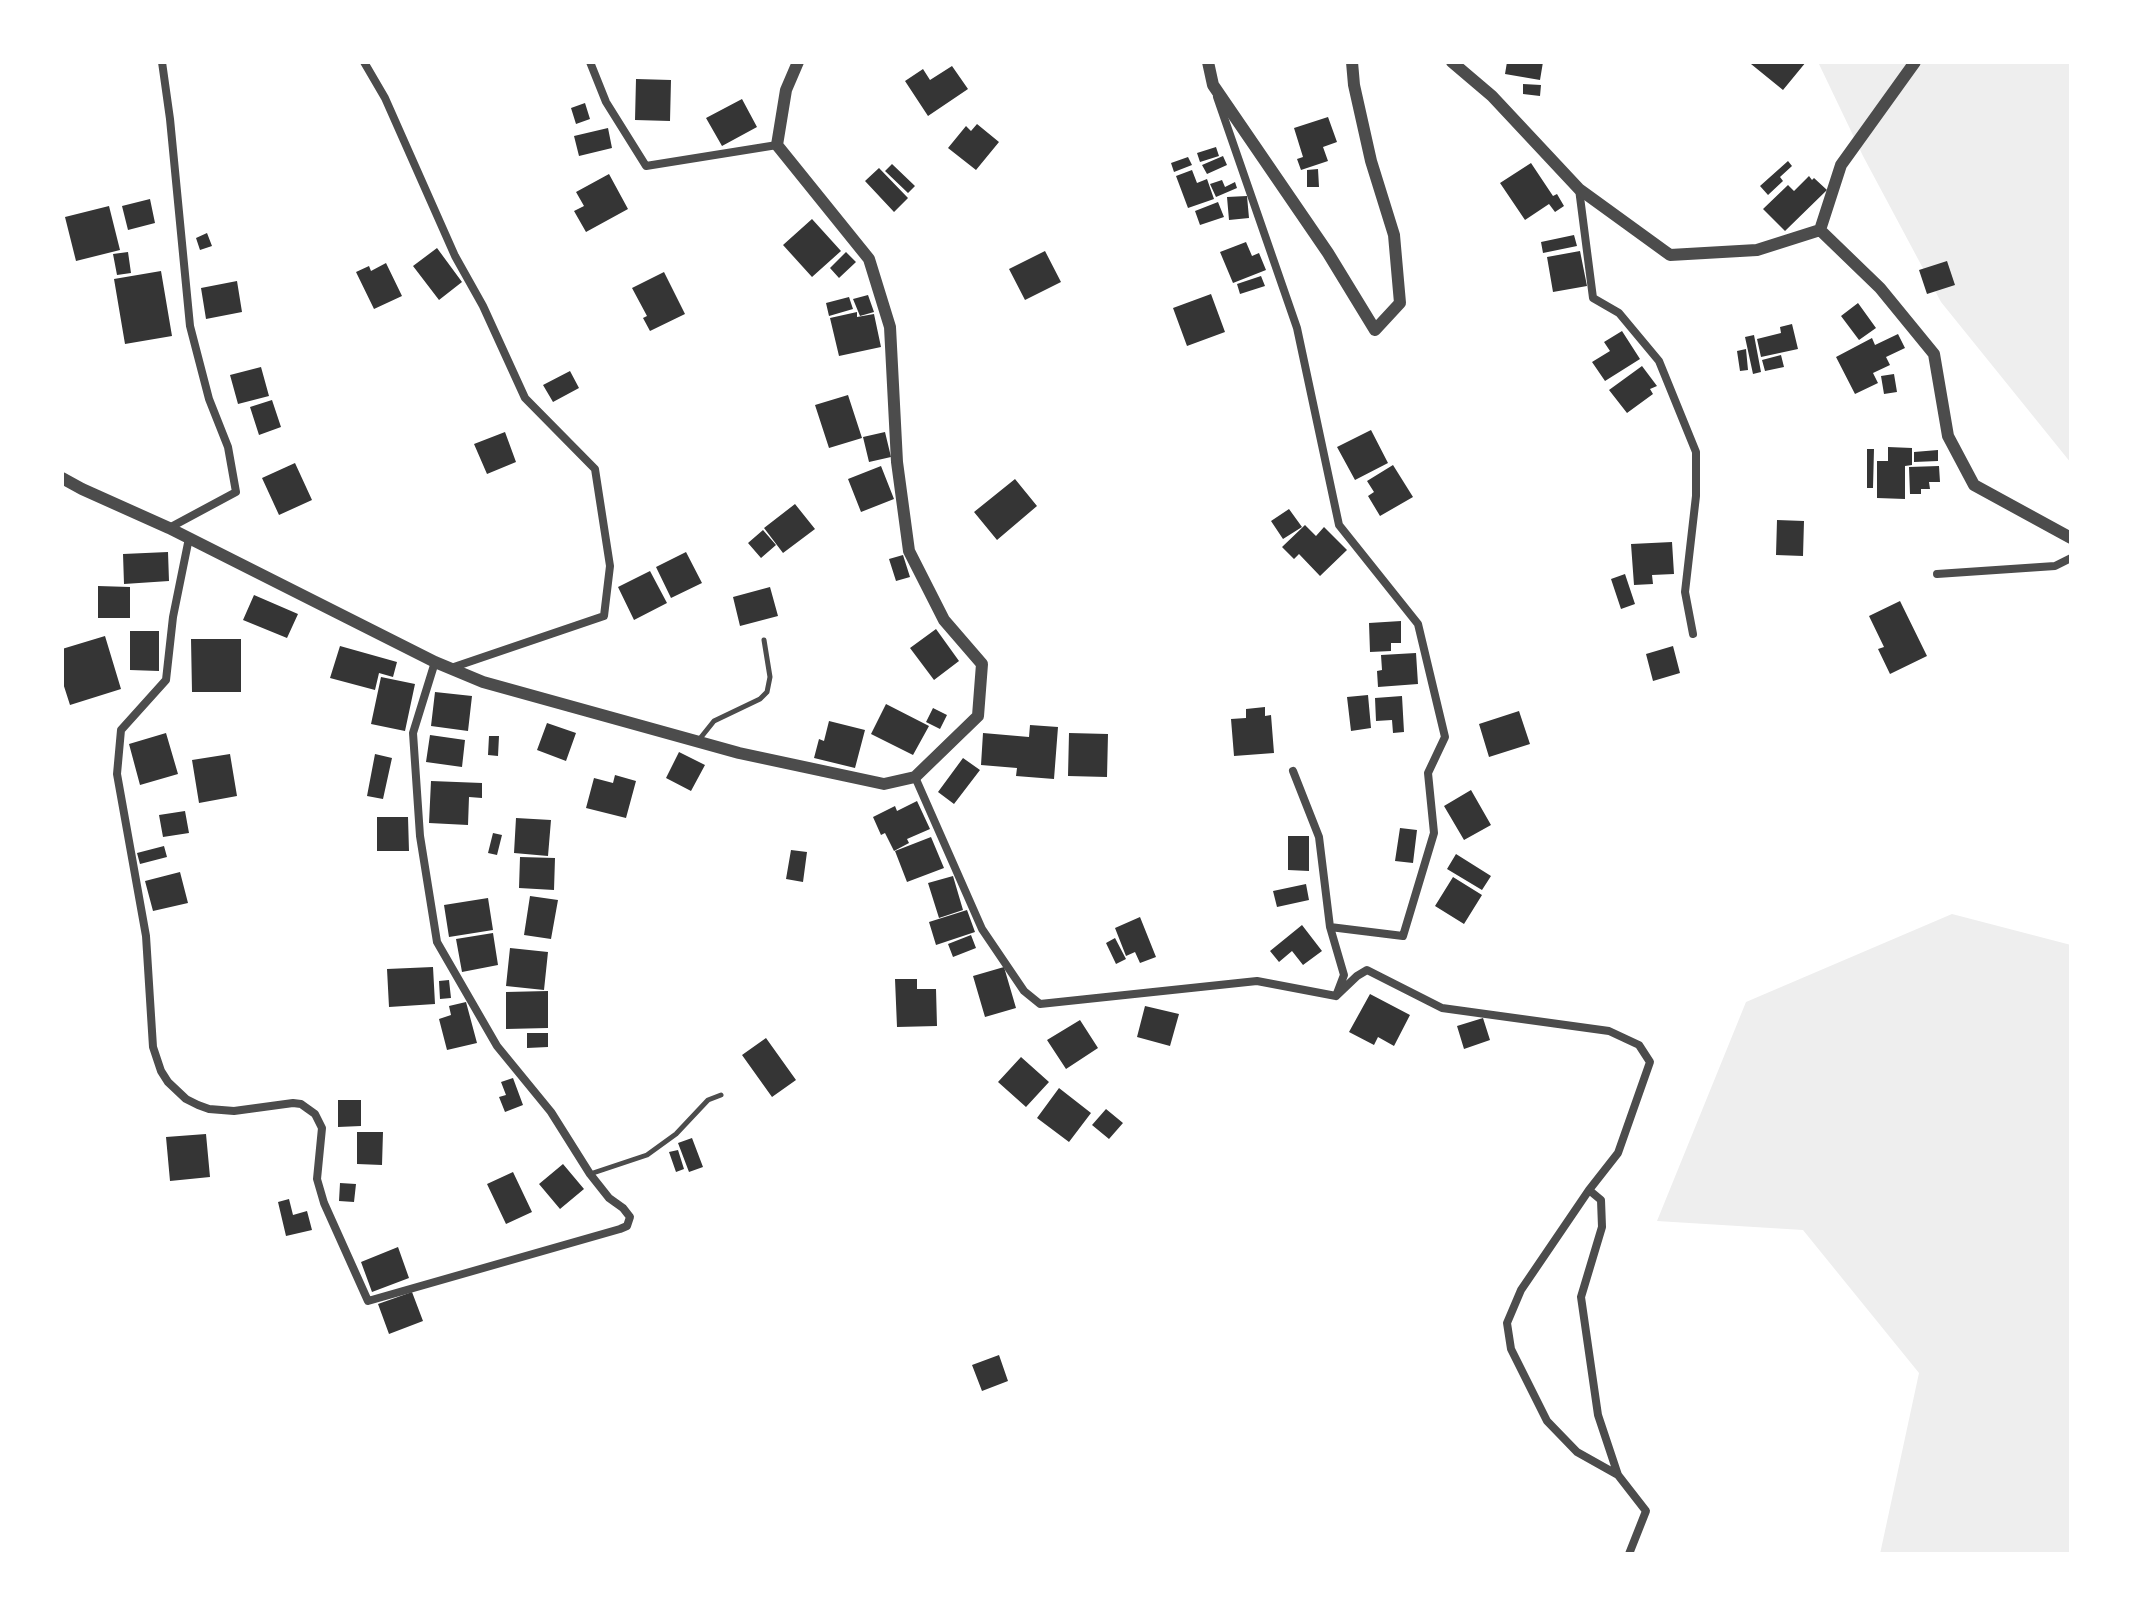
<!DOCTYPE html>
<html>
<head>
<meta charset="utf-8">
<style>
  body { margin:0 }
  #map { position:relative; width:2133px; height:1616px; overflow:hidden; background:#fff; font-family:"Source Serif 4",serif }
  canvas { display:block }
  .frame { position:absolute; inset:0; border:64px solid #fff; pointer-events:none }
</style>
</head>
<body>
<div id="map">
<canvas width="2133" height="1616"></canvas>
<div class="frame"></div>
</div>
<script>
const ctx = document.querySelector('canvas').getContext('2d');
ctx.lineJoin = 'round';
function paint(path, color) {
  ctx.fillStyle = color;
  ctx.fill(path, 'evenodd');
}
function shape(rows) {
  const path = new Path2D();
  for (const r of rows) {
    path.moveTo(r[0], r[1]);
    for (let i = 2; i < r.length; i += 2) path.lineTo(r[i], r[i + 1]);
  }
  return path;
}
function stroke(path, color, width, dash) {
  ctx.strokeStyle = color;
  ctx.lineWidth = width;
  ctx.lineCap = dash ? 'butt' : 'round';
  ctx.setLineDash(dash || []);
  ctx.stroke(path);
}
paint(shape([
  [1818,62,2071,62,2071,463,1941,302,1863,156],
  [1952,914,2071,945,2071,1554,1880,1554,1919,1373,1803,1230,1657,1221,1746,1002]
]), '#eee');
paint(shape([
  [1507,62,1543,62,1540,80,1505,74],
  [1753,62,1806,62,1783,90,1751,64],
  [952,66,968,89,928,116,905,81,923,69,930,80],
  [636,79,671,80,670,121,635,120],
  [1523,84,1541,85,1540,96,1523,94],
  [742,99,757,127,722,146,706,118],
  [585,103,590,119,576,124,571,108],
  [1328,117,1337,142,1323,147,1328,161,1301,170,1297,159,1303,157,1294,128],
  [977,124,999,142,976,170,948,148,966,126,971,131],
  [608,128,612,148,579,156,574,136],
  [1216,147,1219,156,1200,162,1197,153],
  [1223,156,1227,165,1207,174,1202,165],
  [1188,157,1192,165,1174,172,1171,163],
  [1788,161,1792,166,1780,177,1783,181,1768,195,1760,186],
  [1531,163,1553,196,1557,194,1564,206,1555,212,1549,204,1525,220,1500,183],
  [892,164,915,186,908,193,885,171],
  [879,168,908,198,894,212,865,181],
  [1318,169,1319,187,1307,187,1307,170],
  [1192,170,1197,183,1207,179,1214,199,1188,208,1176,176],
  [609,174,628,209,586,232,574,211,584,206,576,192],
  [1809,176,1812,180,1814,178,1827,190,1785,231,1763,209,1788,185,1794,191],
  [1222,180,1225,187,1235,182,1237,188,1216,197,1210,184],
  [1247,196,1249,218,1229,220,1227,197],
  [150,199,155,223,128,230,122,206],
  [1218,202,1224,217,1200,225,1195,211],
  [109,206,120,250,76,261,65,217],
  [812,219,841,251,812,277,783,245],
  [207,233,212,246,200,250,196,238],
  [1574,235,1577,246,1543,253,1541,242],
  [1246,242,1252,256,1259,253,1266,270,1233,283,1220,252],
  [437,248,462,282,439,300,413,266],
  [1045,251,1061,282,1025,300,1009,269],
  [1580,251,1587,286,1553,292,1547,257],
  [128,252,131,273,117,275,113,254],
  [846,252,856,262,839,278,830,268],
  [1947,261,1955,285,1927,294,1919,270],
  [386,263,402,296,374,309,356,272,369,266,371,271],
  [161,271,172,336,125,344,114,279],
  [664,272,685,314,650,331,643,318,647,316,632,288],
  [1261,276,1265,286,1240,294,1237,284],
  [237,281,242,312,206,319,201,288],
  [1211,294,1225,332,1187,346,1173,308],
  [868,295,874,312,860,316,853,299],
  [849,297,853,309,829,316,826,303],
  [1858,303,1876,328,1859,340,1841,316],
  [857,312,857,317,874,314,881,347,839,356,830,318],
  [1792,324,1798,349,1761,357,1757,339,1781,333,1780,327],
  [1622,331,1640,359,1605,381,1592,362,1610,351,1604,342],
  [1898,334,1905,348,1886,357,1890,365,1873,373,1878,383,1855,394,1836,357,1872,338,1875,345],
  [1754,335,1761,372,1753,374,1745,337],
  [1746,349,1748,370,1740,371,1737,351],
  [1781,355,1784,367,1765,371,1762,360],
  [1642,366,1657,386,1650,389,1653,394,1627,413,1609,390],
  [261,367,269,396,238,404,230,375],
  [570,371,579,388,553,402,543,385],
  [1894,374,1897,392,1884,394,1881,376],
  [848,395,862,438,829,448,815,405],
  [272,400,281,427,259,435,250,407],
  [1371,430,1388,463,1355,480,1337,447],
  [505,432,516,462,487,474,474,444],
  [885,432,891,457,869,462,863,437],
  [1888,447,1912,448,1912,465,1905,466,1905,499,1877,498,1877,461,1888,461],
  [1867,449,1874,449,1873,488,1867,488],
  [1938,450,1938,461,1914,462,1914,452],
  [295,463,312,500,279,515,262,478],
  [1393,465,1413,497,1380,516,1368,496,1374,492,1367,481],
  [881,466,894,499,861,512,848,479],
  [1939,466,1940,482,1929,482,1930,489,1921,489,1921,494,1910,494,1909,467],
  [1015,479,1037,506,997,540,974,512],
  [795,504,815,529,783,553,764,528],
  [1289,509,1302,527,1283,539,1271,521],
  [1777,520,1804,521,1803,556,1776,555],
  [1305,525,1316,536,1324,527,1347,550,1320,576,1299,554,1294,559,1282,547],
  [763,530,776,545,761,558,748,543],
  [1672,542,1674,574,1652,575,1653,584,1634,585,1631,544],
  [168,552,169,581,124,584,123,554],
  [686,552,702,583,671,598,656,567],
  [903,555,910,577,896,581,889,559],
  [650,571,667,603,634,620,618,587],
  [1625,574,1635,604,1621,609,1611,579],
  [98,586,130,587,130,618,98,618],
  [770,587,778,616,740,626,733,597],
  [254,595,298,614,287,638,243,620],
  [1900,601,1927,656,1890,674,1878,649,1884,647,1869,616],
  [1401,621,1401,643,1391,643,1391,651,1370,652,1369,623],
  [936,629,959,661,934,680,910,648],
  [130,631,159,631,159,671,130,670],
  [105,636,121,689,70,705,62,680,62,649],
  [191,639,241,639,241,692,192,692],
  [340,646,397,662,393,677,379,673,375,690,330,678],
  [1673,646,1680,673,1653,681,1646,654],
  [1416,653,1418,684,1378,687,1377,671,1382,670,1381,655],
  [381,677,415,684,405,731,371,724],
  [435,692,472,696,468,731,431,726],
  [1368,695,1371,728,1351,731,1347,697],
  [1402,696,1404,732,1393,733,1392,720,1376,721,1375,698],
  [886,704,929,726,913,755,871,734],
  [1265,707,1265,716,1271,715,1274,753,1234,756,1231,719,1246,718,1246,709],
  [933,708,947,715,940,729,926,722],
  [1519,711,1530,744,1489,757,1479,724],
  [829,721,865,730,855,768,814,758,819,739,824,741],
  [547,723,576,733,566,761,537,750],
  [1030,725,1058,727,1054,779,1016,776,1017,768,981,765,983,733,1029,737],
  [166,733,178,774,140,785,129,744],
  [1069,733,1108,734,1107,777,1068,776],
  [430,735,465,740,462,767,426,762],
  [489,736,499,736,498,756,488,755],
  [679,752,705,765,691,791,666,778],
  [230,754,237,796,199,803,192,760],
  [375,754,392,758,383,799,367,796],
  [963,758,980,770,954,804,938,792],
  [615,775,636,781,626,818,586,808,594,778,613,783],
  [431,781,482,783,482,798,469,797,468,825,429,823],
  [1471,790,1491,825,1464,840,1444,806],
  [917,801,930,829,907,839,909,843,894,851,885,833,881,835,873,817,895,806,897,811],
  [185,811,189,833,163,837,159,815],
  [377,817,408,817,409,851,377,851],
  [516,818,551,820,548,856,514,853],
  [1400,828,1417,830,1413,863,1395,861],
  [493,833,502,835,497,855,488,853],
  [1288,836,1309,836,1309,871,1288,870],
  [931,837,944,868,907,882,895,851],
  [164,846,167,857,140,864,137,853],
  [791,850,807,852,803,882,786,879],
  [1456,854,1491,876,1482,890,1447,869],
  [520,857,555,858,554,890,519,888],
  [180,872,188,903,153,911,145,881],
  [953,876,963,910,939,918,928,883],
  [1453,877,1482,895,1464,924,1435,906],
  [1306,884,1309,900,1277,907,1273,891],
  [530,896,558,900,551,939,524,935],
  [488,898,493,930,449,937,444,905],
  [967,910,975,932,936,945,929,922],
  [1140,917,1156,957,1140,963,1135,952,1126,956,1115,928],
  [1302,925,1322,951,1303,965,1292,951,1279,962,1270,951],
  [493,933,498,965,462,972,456,939],
  [971,935,976,948,953,957,948,944],
  [1115,938,1126,959,1116,964,1106,943],
  [510,948,548,952,544,990,506,986],
  [433,967,435,1004,389,1007,387,969],
  [1004,967,1016,1008,985,1017,973,976],
  [895,979,917,979,917,989,936,989,937,1026,897,1027],
  [449,980,451,998,440,999,439,981],
  [548,991,548,1028,506,1029,506,992],
  [1370,994,1410,1015,1394,1046,1378,1037,1374,1045,1349,1032],
  [466,1002,477,1043,447,1050,439,1019,451,1015,449,1006],
  [1145,1006,1179,1014,1170,1046,1137,1037],
  [1483,1018,1490,1040,1464,1049,1457,1026],
  [1080,1020,1098,1048,1066,1069,1047,1040],
  [527,1033,548,1033,548,1047,527,1048],
  [766,1038,796,1080,772,1097,742,1055],
  [1021,1057,1049,1082,1026,1107,998,1082],
  [513,1078,523,1105,505,1112,499,1097,506,1095,501,1082],
  [1059,1088,1091,1113,1069,1142,1037,1118],
  [338,1100,361,1100,361,1126,338,1127],
  [1106,1109,1123,1123,1109,1139,1092,1125],
  [357,1132,383,1132,382,1165,357,1164],
  [206,1134,210,1177,170,1181,166,1137],
  [692,1138,703,1167,689,1172,678,1143],
  [678,1150,684,1169,676,1172,669,1152],
  [563,1164,584,1189,560,1209,539,1184],
  [513,1172,532,1212,506,1224,487,1184],
  [340,1183,356,1184,354,1202,339,1201],
  [289,1199,293,1215,307,1211,312,1230,286,1236,278,1202],
  [398,1247,409,1278,372,1292,361,1262],
  [412,1292,423,1321,389,1334,378,1304],
  [999,1355,1008,1381,982,1391,972,1365]
]), '#353535');
stroke(shape([
  [698,741,714,721,760,699,767,692,770,677,764,640],
  [590,1174,647,1155,676,1134,708,1100,721,1095]
]), '#4c4c4c', 5);
stroke(shape([
  [162,62,170,119,190,326,209,399,228,447,236,492,169,528],
  [364,62,385,98,455,256,483,306,525,398,595,469,610,566,604,616,451,668],
  [590,62,606,102,646,166,777,145],
  [1217,97,1297,328,1339,525,1418,624,1445,737,1428,773,1434,833,1403,936,1330,927,1319,837,1293,771],
  [1579,189,1593,298,1619,313,1659,361,1696,452,1696,496,1685,592,1693,634],
  [189,538,173,617,166,680,121,730,117,774,146,936,153,1047,161,1071,168,1082,186,1099,198,1105,209,1109,234,1111,293,1103,301,1104,315,1114,322,1128,317,1179,324,1203,368,1301,620,1229,627,1226,630,1217,623,1208,609,1198,590,1174,551,1112,497,1046,437,942,420,836,413,733,435,662],
  [1937,574,2055,566,2071,558],
  [915,777,982,929,1024,991,1040,1004,1257,981,1336,996,1344,975,1330,927],
  [1336,996,1357,976,1367,970,1442,1008,1609,1031,1639,1045,1650,1062,1618,1153,1589,1190,1521,1290,1507,1323,1511,1349,1547,1421,1577,1452,1618,1475],
  [1589,1190,1601,1200,1602,1227,1581,1297,1598,1415,1618,1475,1646,1511,1629,1554]
]), '#4c4c4c', 8);
stroke(shape([
  [1208,62,1213,85,1328,253,1375,330,1400,303,1394,235,1371,161,1354,85,1352,62],
  [1452,62,1492,96,1579,189,1670,255,1757,250,1820,230],
  [1820,230,1880,288,1934,354,1948,436,1974,485,2071,538],
  [1820,230,1841,165,1915,62],
  [62,478,82,489,169,528,435,662,483,682,739,753,884,784,915,777,978,716,982,664,944,620,909,551,897,462,890,327,869,259,777,145,786,90,798,62]
]), '#4c4c4c', 12);
</script>
</body>
</html>
